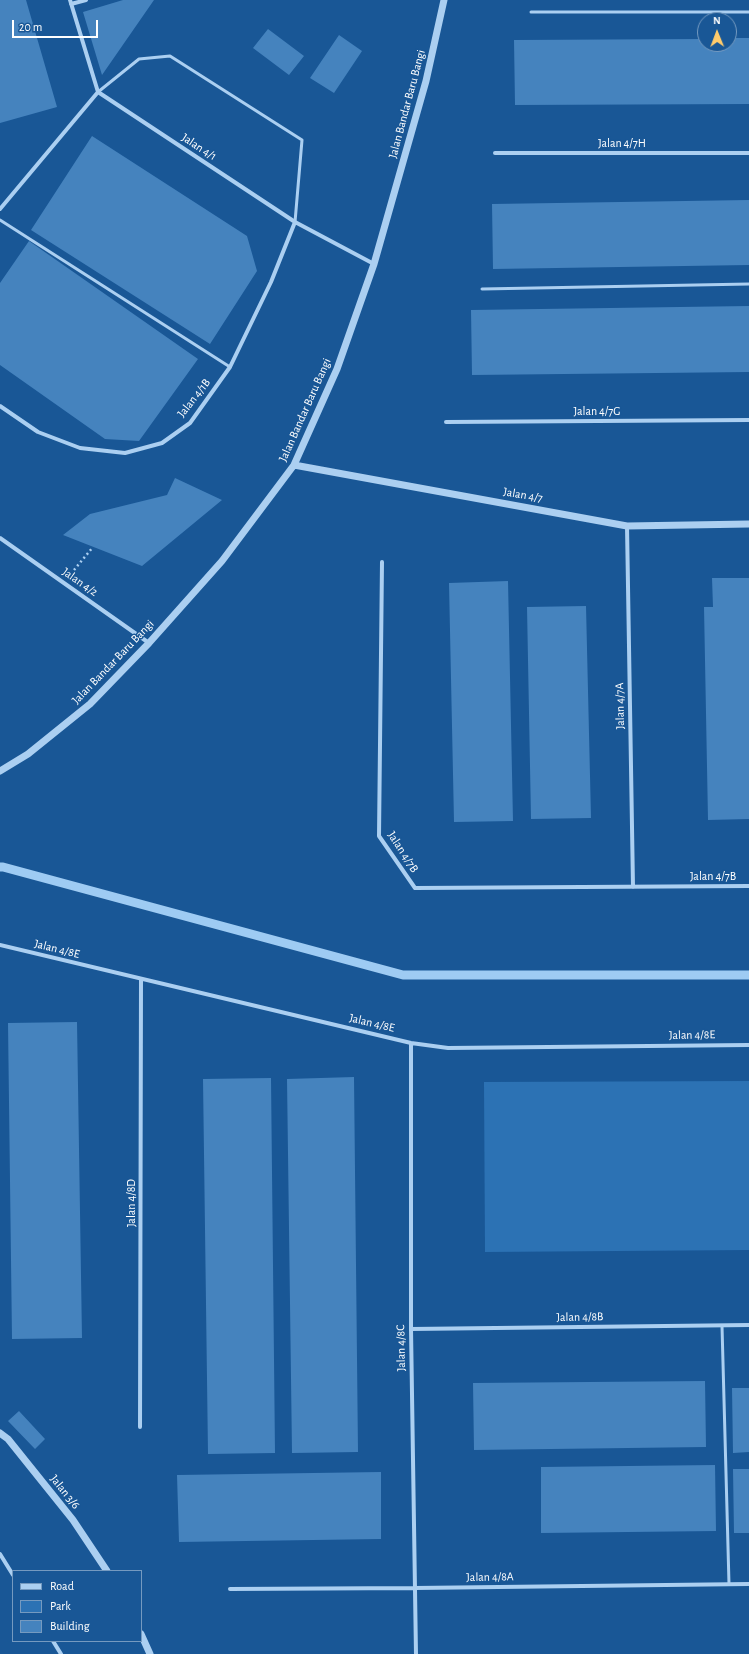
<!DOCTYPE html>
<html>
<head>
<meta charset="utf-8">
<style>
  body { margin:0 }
  #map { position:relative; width:749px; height:1654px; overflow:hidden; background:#195796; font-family:"Alegreya Sans",sans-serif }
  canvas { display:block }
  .legend { position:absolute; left:12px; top:1570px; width:130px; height:72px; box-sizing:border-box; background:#195796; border:1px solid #759ac0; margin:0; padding:5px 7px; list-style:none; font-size:12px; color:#fff }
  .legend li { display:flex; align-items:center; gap:8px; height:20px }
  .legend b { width:20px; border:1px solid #759ac0 }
  .north { position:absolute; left:697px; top:12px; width:40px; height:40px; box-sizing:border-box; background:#195796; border:1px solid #759ac0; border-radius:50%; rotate:359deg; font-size:11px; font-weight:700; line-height:16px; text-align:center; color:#fff }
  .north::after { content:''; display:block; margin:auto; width:14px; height:18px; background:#ffcb6b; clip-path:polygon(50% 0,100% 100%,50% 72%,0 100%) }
  .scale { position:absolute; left:12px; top:20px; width:86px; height:18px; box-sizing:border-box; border:2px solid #fff; border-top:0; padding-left:5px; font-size:12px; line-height:14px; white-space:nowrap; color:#fff; -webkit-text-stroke:3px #195796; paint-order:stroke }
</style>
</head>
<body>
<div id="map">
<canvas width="749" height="1654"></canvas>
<ul class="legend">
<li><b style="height:5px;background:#abcff1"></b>Road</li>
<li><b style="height:11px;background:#2c72b4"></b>Park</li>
<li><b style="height:11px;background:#4583be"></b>Building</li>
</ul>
<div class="north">N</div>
<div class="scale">20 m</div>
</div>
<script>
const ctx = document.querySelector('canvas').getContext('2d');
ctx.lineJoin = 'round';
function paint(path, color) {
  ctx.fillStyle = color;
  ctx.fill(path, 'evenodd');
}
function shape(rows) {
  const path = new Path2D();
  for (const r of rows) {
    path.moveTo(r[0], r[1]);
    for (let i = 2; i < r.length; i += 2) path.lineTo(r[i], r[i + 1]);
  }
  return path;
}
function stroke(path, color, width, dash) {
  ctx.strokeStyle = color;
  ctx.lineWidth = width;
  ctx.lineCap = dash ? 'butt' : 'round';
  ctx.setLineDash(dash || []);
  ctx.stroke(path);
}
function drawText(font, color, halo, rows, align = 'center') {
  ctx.font = font + ' "Alegreya Sans",sans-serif';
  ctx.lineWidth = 3;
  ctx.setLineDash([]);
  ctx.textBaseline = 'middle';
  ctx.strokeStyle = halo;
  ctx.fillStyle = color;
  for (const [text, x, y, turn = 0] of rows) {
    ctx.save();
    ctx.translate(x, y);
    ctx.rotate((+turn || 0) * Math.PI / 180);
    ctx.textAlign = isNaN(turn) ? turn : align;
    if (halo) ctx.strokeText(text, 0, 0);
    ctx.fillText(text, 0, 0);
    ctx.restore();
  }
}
paint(shape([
  [749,1081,749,1250,485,1252,484,1082]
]), '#2c72b4');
stroke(shape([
  [0,867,3,867,403,975,749,975]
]), '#9ecbf3', 9);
paint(shape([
  [0,0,26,0,57,107,0,123],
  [123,0,154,0,102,75,83,12],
  [268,29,304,56,289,75,253,48],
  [339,35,362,51,334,93,310,78],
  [729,38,749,38,749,104,515,105,514,40,705,39,705,44,729,44],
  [92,136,247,236,257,271,210,344,31,230],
  [749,200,749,265,493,269,492,204],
  [29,241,198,359,139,441,105,439,0,365,0,283],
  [749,306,749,372,472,375,471,310],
  [175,478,222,500,142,566,63,535,90,514,167,495],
  [712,578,749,578,749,819,708,820,704,607,713,607],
  [508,581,513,821,454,822,449,583],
  [586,606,591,818,531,819,527,607],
  [77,1022,82,1338,12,1339,8,1023],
  [354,1077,358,1452,292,1453,287,1079],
  [271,1078,275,1453,208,1454,203,1079],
  [705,1381,706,1447,474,1450,473,1383],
  [732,1388,749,1388,749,1452,733,1453],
  [19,1411,45,1439,35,1449,8,1421],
  [715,1465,716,1531,541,1533,541,1467],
  [733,1469,749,1469,749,1533,734,1533],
  [381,1472,381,1539,179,1542,177,1475]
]), '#4583be');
stroke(shape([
  [74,570,93,547]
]), '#abcff1', 2.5, [2, 3]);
stroke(shape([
  [531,12,749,12],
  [98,92,139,59,170,56,302,140,295,222],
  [0,220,230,367],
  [482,289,749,284],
  [722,1326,729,1584]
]), '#abcff1', 3);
stroke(shape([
  [70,0,98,92,295,222,374,264],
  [71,4,86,0],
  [495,153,749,153],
  [0,209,98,92],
  [0,406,38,432,80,448,125,453,162,443,190,423,230,367,271,282,295,222],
  [446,422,749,420],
  [627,526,633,887],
  [0,538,149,643],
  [382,562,379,836,415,888,749,886],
  [0,945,411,1043,448,1048,749,1045],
  [411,1043,411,1329,416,1654],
  [411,1329,749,1325],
  [140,1427,141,980],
  [0,1554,13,1575],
  [230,1589,415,1588,749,1584],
  [53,1641,61,1654]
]), '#abcff1', 4);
stroke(shape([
  [294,465,627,526,749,524],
  [0,771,28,754,90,704,149,643,222,561,294,465,337,369,374,264,426,81,444,0],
  [0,1433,8,1439,73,1520,107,1571],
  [141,1634,150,1654]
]), '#abcff1', 7);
drawText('12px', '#fff', '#195796', [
  ["Jalan Bandar Baru Bangi",407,104,-75],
  ["Jalan 4/7H",622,143],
  ["Jalan 4/1",199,147,33],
  ["Jalan 4/1B",194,398,-52],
  ["Jalan Bandar Baru Bangi",305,410,-66],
  ["Jalan 4/7G",597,411],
  ["Jalan 4/7",523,495,10],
  ["Jalan 4/2",80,582,35],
  ["Jalan Bandar Baru Bangi",113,662,-46],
  ["Jalan 4/7A",620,706,-91],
  ["Jalan 4/7B",403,852,57],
  ["Jalan 4/7B",713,876],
  ["Jalan 4/8E",57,949,14],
  ["Jalan 4/8E",372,1023,13],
  ["Jalan 4/8E",692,1035,-1],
  ["Jalan 4/8D",131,1203,-90],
  ["Jalan 4/8B",580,1317,-1],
  ["Jalan 4/8C",401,1348,-91],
  ["Jalan 3/6",65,1492,51],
  ["Jalan 4/8A",490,1577,-1]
]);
</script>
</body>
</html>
